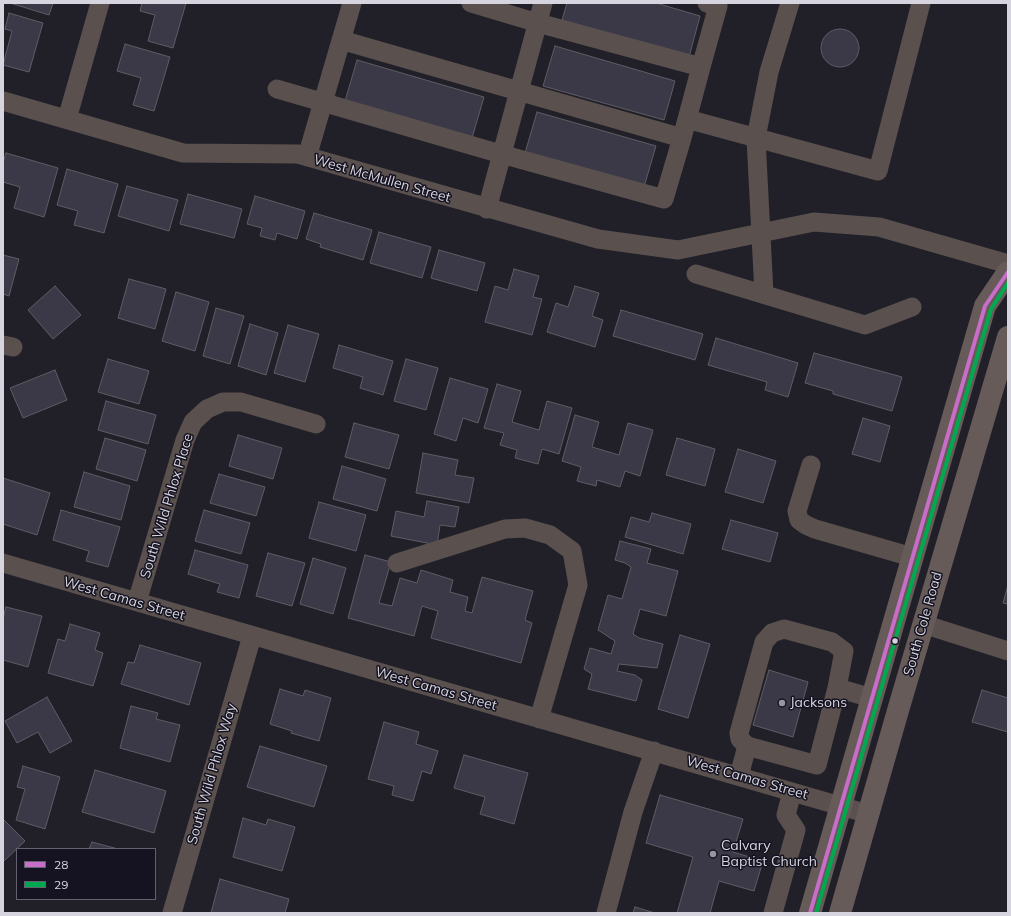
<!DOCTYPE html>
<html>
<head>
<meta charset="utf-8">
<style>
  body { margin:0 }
  #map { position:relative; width:1011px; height:916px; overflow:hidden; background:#212028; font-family:Mulish,sans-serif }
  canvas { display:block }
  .frame { position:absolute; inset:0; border:4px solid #d6d5df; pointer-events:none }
  .legend { position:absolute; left:16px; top:848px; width:140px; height:52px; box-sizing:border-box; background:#151321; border:1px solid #62616d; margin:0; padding:5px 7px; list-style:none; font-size:12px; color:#d6d5df }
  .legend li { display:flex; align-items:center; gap:8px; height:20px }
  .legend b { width:20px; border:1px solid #62616d }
</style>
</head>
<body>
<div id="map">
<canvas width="1011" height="916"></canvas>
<div class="frame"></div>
<ul class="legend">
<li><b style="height:5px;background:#c86eca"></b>28</li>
<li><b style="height:5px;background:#00a94f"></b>29</li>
</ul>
</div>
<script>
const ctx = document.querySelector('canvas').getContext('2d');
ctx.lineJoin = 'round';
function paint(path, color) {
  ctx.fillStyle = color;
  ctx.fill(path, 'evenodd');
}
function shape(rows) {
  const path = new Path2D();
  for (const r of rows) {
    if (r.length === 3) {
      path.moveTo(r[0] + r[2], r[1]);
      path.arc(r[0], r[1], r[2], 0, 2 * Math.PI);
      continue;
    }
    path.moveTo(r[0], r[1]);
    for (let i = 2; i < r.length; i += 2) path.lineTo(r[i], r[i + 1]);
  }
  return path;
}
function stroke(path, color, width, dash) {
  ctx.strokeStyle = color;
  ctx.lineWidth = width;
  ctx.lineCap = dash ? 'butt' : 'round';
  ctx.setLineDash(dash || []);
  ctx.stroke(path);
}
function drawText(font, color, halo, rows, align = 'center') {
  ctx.font = font + ' Mulish,sans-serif';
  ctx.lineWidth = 3;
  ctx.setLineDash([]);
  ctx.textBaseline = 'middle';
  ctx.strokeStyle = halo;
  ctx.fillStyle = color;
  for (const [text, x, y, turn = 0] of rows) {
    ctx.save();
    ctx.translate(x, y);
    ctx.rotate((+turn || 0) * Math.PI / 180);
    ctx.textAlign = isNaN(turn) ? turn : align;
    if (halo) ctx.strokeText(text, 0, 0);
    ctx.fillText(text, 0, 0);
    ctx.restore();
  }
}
const building = shape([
  [10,3,53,3,49,15,10,3],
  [142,3,186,3,173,48,148,41,155,15,140,11,142,3],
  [567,3,656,3,700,16,689,57,562,20,567,3],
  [9,13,43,23,29,72,3,65,12,31,5,29,9,13],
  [840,48,19],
  [125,44,170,57,154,111,133,105,141,78,117,71,125,44],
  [555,46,675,81,664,120,543,86,555,46],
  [357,60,484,97,472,138,345,101,357,60],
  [537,112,656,146,644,187,525,153,537,112],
  [6,153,58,168,44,217,14,208,20,187,3,182,3,163,6,153],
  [67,169,118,184,104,233,74,225,78,211,57,205,67,169],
  [127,186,178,200,169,231,118,216,127,186],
  [188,194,242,209,234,238,180,224,188,194],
  [255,196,305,211,297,239,277,233,275,240,260,236,262,228,247,224,255,196],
  [314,213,372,230,363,260,320,247,321,244,306,239,314,213],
  [379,232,431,247,422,278,370,263,379,232],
  [439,250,485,263,477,291,431,278,439,250],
  [3,255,19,259,9,296,3,294,3,255],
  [514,269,539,276,533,297,542,299,532,335,485,322,495,286,508,290,514,269],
  [129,279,166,289,155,329,118,318,129,279],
  [55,286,81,315,53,339,28,310,55,286],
  [575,286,599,293,592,316,603,320,595,347,547,332,556,303,568,307,575,286],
  [176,292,209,302,195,351,162,341,176,292],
  [216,308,244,316,230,364,203,356,216,308],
  [621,310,703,334,695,360,613,336,621,310],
  [250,324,278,333,266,375,238,366,250,324],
  [288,325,319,334,305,382,274,373,288,325],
  [716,338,798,363,788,397,765,390,767,382,708,365,716,338],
  [339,345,393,361,383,395,360,388,363,377,333,368,339,345],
  [814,353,902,377,892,411,833,394,833,391,805,383,814,353],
  [108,359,149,371,139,404,98,392,108,359],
  [406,359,438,368,426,410,394,401,406,359],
  [55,370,67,400,23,418,10,388,55,370],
  [450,378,488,389,478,423,463,418,456,441,434,434,450,378],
  [497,384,521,391,512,422,539,430,547,401,572,408,559,454,542,449,538,464,515,458,517,450,500,445,504,433,484,428,497,384],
  [106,401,156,415,148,444,98,430,106,401],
  [575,415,599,422,592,447,619,455,628,423,653,430,640,476,625,471,620,487,597,480,596,486,577,481,581,467,562,461,575,415],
  [863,418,890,426,880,462,852,454,863,418],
  [354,423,399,435,389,469,345,457,354,423],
  [238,435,282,448,273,479,229,466,238,435],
  [105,438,146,450,137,481,96,469,105,438],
  [677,438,715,449,705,486,666,475,677,438],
  [738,449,776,461,763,503,725,492,738,449],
  [423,453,458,460,455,475,474,478,469,503,416,493,423,453],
  [342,466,386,479,377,511,333,499,342,466],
  [84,472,130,486,121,520,74,507,84,472],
  [219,474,265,487,256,516,210,503,219,474],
  [3,478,50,493,37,535,3,524,3,478],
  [427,501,459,507,455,527,440,525,437,545,391,536,396,511,424,517,427,501],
  [319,502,366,515,356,551,309,538,319,502],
  [61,510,120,527,108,567,86,561,89,551,53,540,61,510],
  [204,510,250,523,241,554,195,541,204,510],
  [652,513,691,524,683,554,625,537,631,517,649,522,652,513],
  [731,520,778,533,770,562,722,549,731,520],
  [620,541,651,549,647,563,678,571,666,616,640,609,633,634,639,638,663,644,657,668,619,664,617,671,635,675,642,680,636,701,588,689,592,674,584,669,590,648,611,654,615,641,598,630,608,595,622,599,631,567,625,563,615,560,620,541],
  [195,550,248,565,239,598,217,592,220,584,188,574,195,550],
  [268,553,305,563,292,606,256,596,268,553],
  [365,555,391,562,379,603,392,606,400,578,417,583,421,570,453,580,450,592,468,597,465,611,472,613,482,577,533,591,525,620,532,623,521,663,431,638,438,611,422,606,414,636,348,618,365,555],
  [313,558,346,568,333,614,300,604,313,558],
  [1008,585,1008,604,1003,603,1008,585],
  [6,607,42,616,28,667,3,660,3,619,6,607],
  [70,624,100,633,95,650,103,653,93,686,48,673,58,639,65,641,70,624],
  [680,635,710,644,688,718,658,709,680,635],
  [140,645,201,663,189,705,121,684,128,662,134,663,140,645],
  [769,670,808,682,793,737,753,725,769,670],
  [280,689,303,696,305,690,331,698,319,741,291,733,292,731,270,724,280,689],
  [982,690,1008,698,1008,732,972,722,982,690],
  [47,697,72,741,50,753,38,732,17,743,5,721,47,697],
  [131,706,158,713,156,719,180,725,170,762,120,748,131,706],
  [384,722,419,732,416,744,438,751,431,774,422,771,413,801,392,795,394,786,368,779,384,722],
  [260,746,327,766,314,807,247,787,260,746],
  [464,755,528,773,514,824,480,814,485,797,454,788,464,755],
  [23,766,60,777,45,829,16,820,25,789,17,787,23,766],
  [95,770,166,791,154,833,82,812,95,770],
  [660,795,743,819,733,852,763,861,754,891,719,881,710,913,677,913,693,857,646,843,660,795],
  [243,818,266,825,268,819,295,827,282,871,233,857,243,818],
  [3,819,25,841,4,861,3,860,3,819],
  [92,842,118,849,89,849,92,842],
  [220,879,289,899,285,913,211,913,220,879],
  [635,907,655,913,633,913,635,907]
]);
paint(building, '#3b3947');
stroke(building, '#5e5d64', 1);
stroke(shape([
  [341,40,682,138,701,67,538,23,471,3],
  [701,67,718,6,707,3],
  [277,89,501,154,664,199,682,138],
  [3,101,183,153,298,154,598,239,678,250,814,222,879,227,1008,264],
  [67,119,100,3],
  [687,119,878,171,921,3],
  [307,157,352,3],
  [487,209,543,3],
  [696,274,865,325,912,307],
  [764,294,756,138,769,72,790,3],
  [3,345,13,347],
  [811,465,797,511,799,520,806,525,815,529,912,557],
  [3,563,868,814],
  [397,563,505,529,525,528,550,535,572,551,578,585,539,719],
  [137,602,185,440,193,422,207,409,223,402,241,402,316,424],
  [923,624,1008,651],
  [747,746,740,739,739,733,764,642,772,633,784,629,832,642,844,651,837,688],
  [739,776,747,746,817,765,837,688,872,698],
  [172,913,252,636],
  [606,913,633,812,654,751],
  [773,913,796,830,786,815,792,792]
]), '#5a514f', 19);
stroke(shape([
  [810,913,985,306,1008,272],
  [840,913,899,707,1008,337]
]), '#665b59', 22);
stroke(shape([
  [810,913,985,306,1008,272]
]), '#c86eca', 4);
stroke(shape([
  [816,913,991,309,1008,283]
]), '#00a94f', 4);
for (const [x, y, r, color] of [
  [895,641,3.5,"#d6d5df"],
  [782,703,4,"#97969f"],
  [713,854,4,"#97969f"]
]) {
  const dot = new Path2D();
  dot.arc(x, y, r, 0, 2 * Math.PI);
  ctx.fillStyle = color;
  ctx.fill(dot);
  stroke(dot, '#151321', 1.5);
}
drawText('14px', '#d6d5df', '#151321', [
  ["West McMullen Street",382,179,16],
  ["South Wild Phlox Place",167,506,-73],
  ["West Camas Street",124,599,16],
  ["South Cole Road",923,624,-74],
  ["West Camas Street",436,689,16],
  ["South Wild Phlox Way",212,774,-74],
  ["West Camas Street",747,778,16]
]);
drawText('14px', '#d6d5df', '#151321', [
  ["Jacksons",790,703],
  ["Calvary",721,846],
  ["Baptist Church",721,862]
], 'left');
</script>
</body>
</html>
